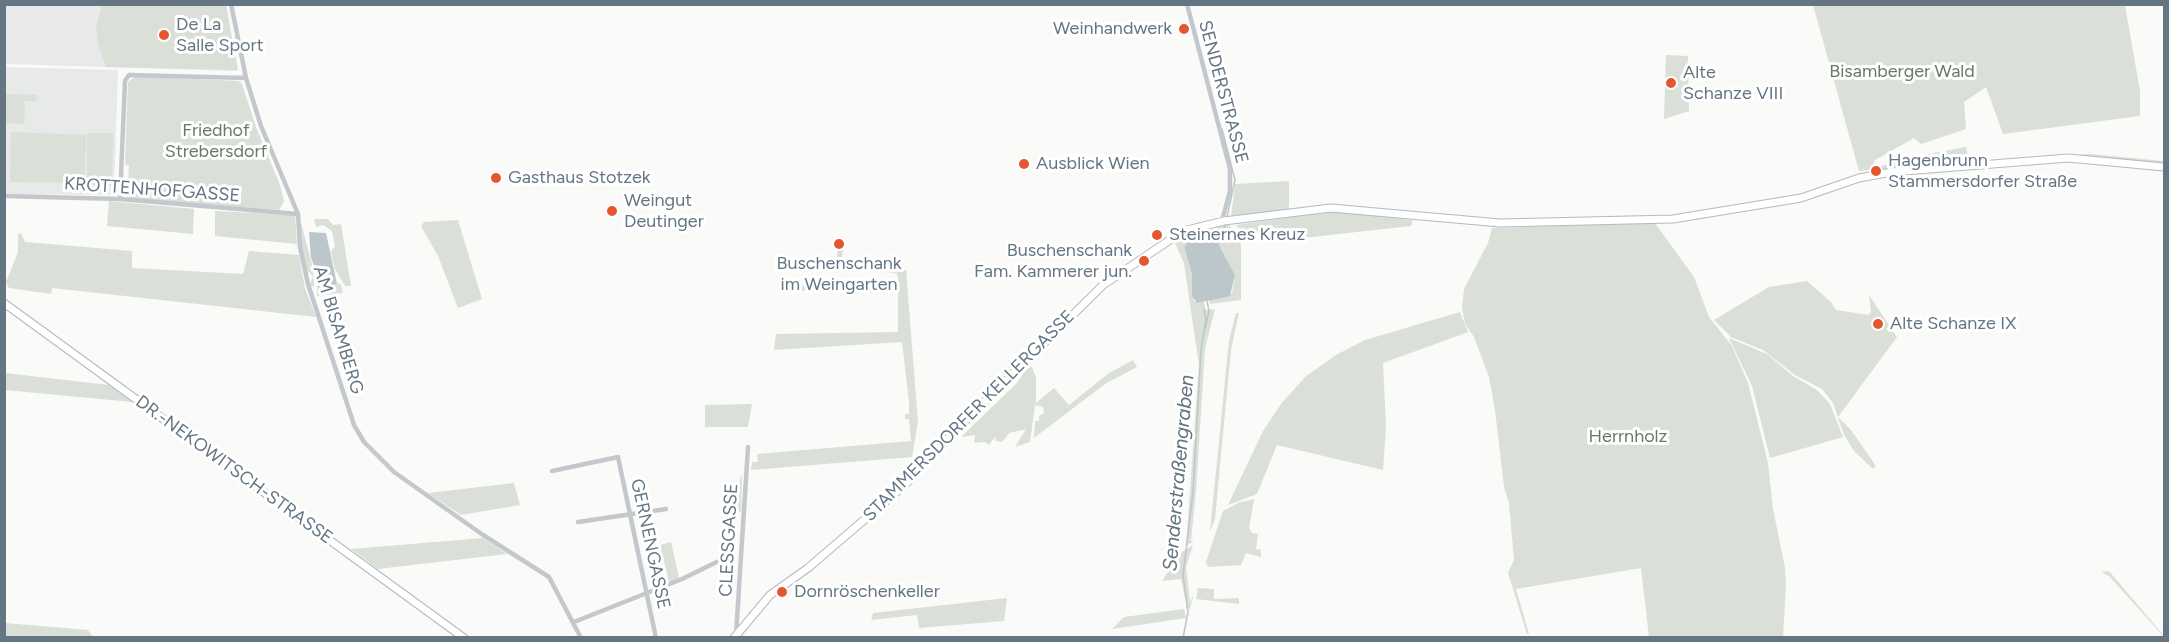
<!DOCTYPE html>
<html>
<head>
<meta charset="utf-8">
<style>
  body { margin:0 }
  #map { position:relative; width:2169px; height:642px; overflow:hidden; background:#fafaf8; font-family:Figtree,sans-serif }
  canvas { display:block }
  .frame { position:absolute; inset:0; border:6px solid #657683; pointer-events:none }
</style>
</head>
<body>
<div id="map">
<canvas width="2169" height="642"></canvas>
<div class="frame"></div>
</div>
<script>
const ctx = document.querySelector('canvas').getContext('2d');
ctx.lineJoin = 'round';
function paint(path, color) {
  ctx.fillStyle = color;
  ctx.fill(path, 'evenodd');
}
function shape(rows) {
  const path = new Path2D();
  for (const r of rows) {
    path.moveTo(r[0], r[1]);
    for (let i = 2; i < r.length; i += 2) path.lineTo(r[i], r[i + 1]);
  }
  return path;
}
function stroke(path, color, width, dash) {
  ctx.strokeStyle = color;
  ctx.lineWidth = width;
  ctx.lineCap = dash ? 'butt' : 'round';
  ctx.setLineDash(dash || []);
  ctx.stroke(path);
}
function drawText(font, color, halo, rows, align = 'center') {
  ctx.font = font + ' Figtree,sans-serif';
  ctx.lineWidth = 6;
  ctx.setLineDash([]);
  ctx.textBaseline = 'middle';
  ctx.strokeStyle = halo;
  ctx.fillStyle = color;
  for (const [text, x, y, turn = 0] of rows) {
    ctx.save();
    ctx.translate(x, y);
    ctx.rotate((+turn || 0) * Math.PI / 180);
    ctx.textAlign = isNaN(turn) ? turn : align;
    if (halo) ctx.strokeText(text, 0, 0);
    ctx.fillText(text, 0, 0);
    ctx.restore();
  }
}
paint(shape([
  [226,4,237,71,5,64,5,5],
  [5,67,118,70,114,190,111,189,110,195,5,194]
]), '#e8e9e9');
paint(shape([
  [102,5,226,5,238,70,106,67,98,43,96,27],
  [1813,5,2125,5,2140,91,2140,116,2003,134,1986,87,1964,102,1966,129,1921,144,1914,138,1875,160,1870,170,1859,171],
  [1666,55,1688,56,1689,111,1664,119],
  [136,76,238,81,242,84,256,127,280,185,284,201,279,210,127,199,129,166,125,165,128,82],
  [5,94,37,95,36,101,20,101,25,102,24,124,5,123],
  [11,132,86,135,85,183,10,182],
  [87,133,113,133,112,185,87,184],
  [1966,147,1969,163,2090,154,2164,161,2164,165,2076,156,1878,172,1875,169,1894,161,1918,164,1927,161,1924,155],
  [1289,181,1289,210,1231,217,1235,184],
  [109,201,194,209,193,234,107,226],
  [215,211,295,215,297,244,215,236],
  [1335,211,1413,220,1411,226,1303,238,1243,232,1236,225],
  [314,219,328,219,333,225,341,224,351,286,345,286,335,269,331,252,335,246,332,231,323,225,316,227],
  [458,220,482,299,458,308,438,256,421,226,424,222],
  [301,223,313,268,314,287,310,285,313,276,307,270,301,243],
  [1655,223,1694,277,1709,317,1732,346,1748,383,1768,463,1773,509,1785,568,1786,584,1783,637,1649,637,1641,568,1516,589,1529,634,1527,634,1508,573,1514,560,1509,503,1504,487,1495,410,1489,377,1474,337,1465,324,1462,307,1464,289,1488,243,1492,228],
  [1228,224,1241,237,1241,300,1210,304,1209,300,1232,293,1235,275,1221,248,1204,236,1188,242,1184,247,1192,274,1194,301,1204,302,1206,310,1215,309,1205,348,1196,491,1191,541,1194,541,1186,546,1199,365,1184,263,1174,241,1193,232],
  [21,233,25,242,132,251,132,268,243,274,249,251,299,255,305,288,316,317,52,288,51,294,9,288,6,282,18,252,18,234],
  [838,249,843,250,841,265,906,270,918,422,912,457,751,470,752,462,758,462,757,454,911,441,909,419,905,419,905,414,909,414,909,402,902,342,774,350,776,334,898,332,898,293,781,290,781,285,900,288,897,273,835,268],
  [317,274,322,288,340,283,343,293,317,296],
  [1807,281,1831,302,1836,310,1868,315,1871,312,1869,295,1897,337,1838,417,1851,430,1876,466,1873,469,1854,451,1844,435,1833,403,1822,389,1795,375,1763,350,1731,337,1714,320,1769,287],
  [1460,312,1468,332,1383,363,1386,427,1383,470,1277,445,1257,494,1228,505,1263,431,1281,404,1305,377,1336,355,1365,340],
  [1236,313,1239,313,1231,350,1215,519,1210,531,1229,340],
  [1729,338,1767,354,1793,376,1817,390,1830,404,1843,437,1770,458,1752,386],
  [1133,360,1137,367,1105,384,1034,438,1035,421,1039,421,1039,416,1044,413,1043,407,1035,405,1030,442,1015,447,1026,429,1009,433,1002,442,996,441,995,437,989,445,985,442,974,443,975,435,961,437,1016,384,1024,373,1021,371,1022,367,1029,361,1036,377,1036,403,1054,388,1069,405,1109,373],
  [5,373,109,385,132,402,5,390],
  [752,404,748,427,705,427,705,405],
  [742,473,741,512,729,512,740,480],
  [514,483,520,505,461,515,428,493],
  [1254,499,1249,529,1252,533,1258,534,1256,549,1261,550,1261,557,1246,553,1241,565,1208,567,1206,562,1223,511,1238,503],
  [483,538,507,554,378,569,351,549],
  [671,542,679,578,669,582,660,545],
  [1193,545,1186,567,1190,603,1194,592,1190,609,1187,608,1181,579,1162,581,1182,552],
  [2109,571,2164,636,2164,637,2109,576,2101,572],
  [1198,588,1214,589,1214,599,1239,598,1239,604,1196,599],
  [1007,598,1004,621,919,628,917,615,871,620,873,613],
  [1184,609,1186,618,1112,629,1124,617],
  [5,623,88,630,93,637,5,637]
]), '#dadfd7');
paint(shape([
  [309,232,326,233,337,284,323,288,311,258],
  [1204,236,1211,236,1218,243,1235,275,1230,296,1197,303,1192,296,1192,274,1184,247,1188,242]
]), '#bbc7cb');
stroke(shape([
  [1222,129,1235,180,1227,217],
  [1196,224,1217,219],
  [1196,240,1200,234,1223,229,1226,225],
  [1205,329,1209,311,1207,301],
  [1183,638,1188,612,1183,575,1193,492,1201,350,1206,319,1204,310]
]), '#bbc7cb', 1.5);
const secondary = shape([
  [4,303,464,638],
  [734,638,770,595,808,568,906,484,961,425,1103,285,1183,231,1224,221,1331,208,1500,223,1673,219,1801,198,1859,178,1892,172,2068,158,2164,167]
]);
stroke(secondary, '#b3babf', 9);
stroke(shape([
  [231,4,246,78,261,126,298,214,300,247,308,284,354,425,364,442,394,472,483,535,549,577,581,638],
  [1187,4,1230,169,1230,191,1222,221],
  [4,196,120,199,298,214],
  [120,199,125,81,129,75,246,78],
  [552,471,618,457,656,638],
  [578,522,666,509],
  [574,622,682,579,729,556],
  [736,635,748,447]
]), '#c3c8cc', 4.5);
stroke(secondary, '#fff', 7);
for (const [x, y, r, color] of [
  [1184,29,6,"#e4572e"],
  [164,35,6,"#e4572e"],
  [1671,83,6,"#e4572e"],
  [1024,164,6,"#e4572e"],
  [1876,171,6,"#e4572e"],
  [496,178,6,"#e4572e"],
  [612,211,6,"#e4572e"],
  [1157,235,6,"#e4572e"],
  [839,244,6,"#e4572e"],
  [1144,261,6,"#e4572e"],
  [1878,324,6,"#e4572e"],
  [782,592,6,"#e4572e"]
]) {
  const dot = new Path2D();
  dot.arc(x, y, r, 0, 2 * Math.PI);
  ctx.fillStyle = color;
  ctx.fill(dot);
  stroke(dot, '#fff', 2);
}
drawText('18px', '#657683', '#fff', [
  ["De La",176,25],
  ["Salle Sport",176,46],
  ["Weinhandwerk",1172,29,"right"],
  ["Alte",1683,73],
  ["Schanze VIII",1683,94],
  ["Hagenbrunn",1888,161],
  ["Stammersdorfer Straße",1888,182],
  ["Ausblick Wien",1036,164],
  ["Gasthaus Stotzek",508,178],
  ["Weingut",624,201],
  ["Deutinger",624,222],
  ["Steinernes Kreuz",1169,235],
  ["Buschenschank",1132,251,"right"],
  ["Fam. Kammerer jun.",1132,272,"right"],
  ["Buschenschank",839,264,"center"],
  ["im Weingarten",839,285,"center"],
  ["Alte Schanze IX",1890,324],
  ["Dornröschenkeller",794,592]
], 'left');
drawText('18px', '#687a64', '#fff', [
  ["Bisamberger Wald",1902,72],
  ["Friedhof",216,131],
  ["Strebersdorf",216,152],
  ["Herrnholz",1628,437]
]);
drawText('18px', '#657683', '#fff', [
  ["SENDERSTRASSE",1223,92,75],
  ["KROTTENHOFGASSE",152,190,4],
  ["AM BISAMBERG",338,330,73],
  ["STAMMERSDORFER KELLERGASSE",969,416,-45],
  ["DR.-NEKOWITSCH-STRASSE",234,470,36],
  ["CLESSGASSE",729,540,-87],
  ["GERNENGASSE",650,544,78]
]);
drawText('italic 20px', '#60757c', '#fff', [
  ["Senderstraßengraben",1179,473,-85]
]);
</script>
</body>
</html>
